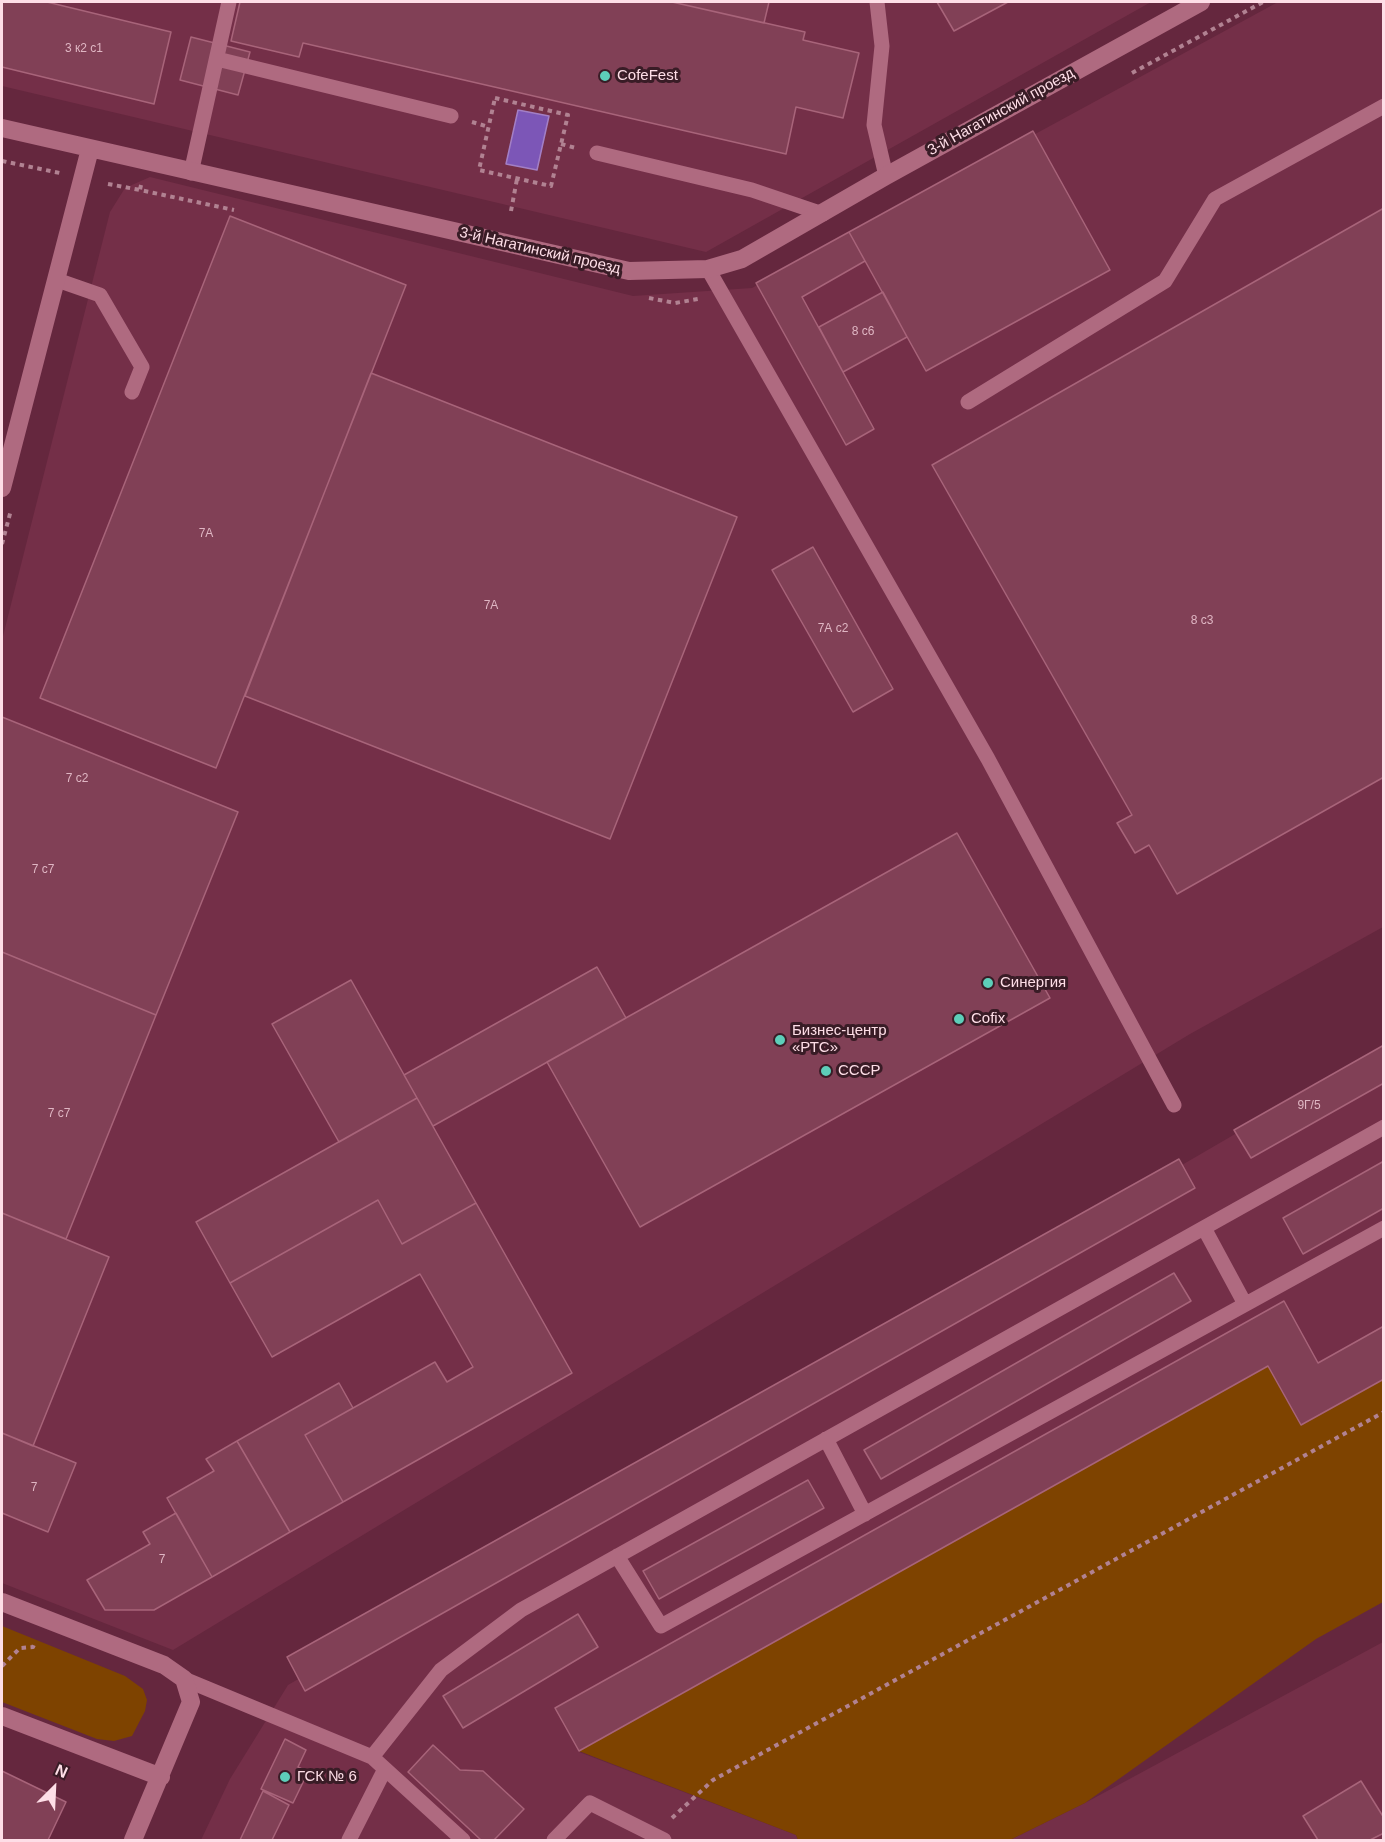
<!DOCTYPE html>
<html>
<head>
<meta charset="utf-8">
<style>
  body { margin:0 }
  #map { position:relative; width:1385px; height:1842px; overflow:hidden; background:#65273e; font-family:Helvetica,sans-serif }
  canvas { display:block }
  .frame { position:absolute; inset:0; border:3px solid #fedee7; pointer-events:none }
  .north { position:absolute; left:24px; top:1758px; width:60px; height:60px; -webkit-text-stroke:4px #391c26; paint-order:stroke; rotate:24deg; font-size:16px; font-weight:700; line-height:24px; text-align:center; color:#fedee7 }
  .north::after { content:''; display:block; margin:auto; width:21px; height:27px; background:#fedee7; clip-path:polygon(50% 0,100% 100%,50% 72%,0 100%) }
</style>
</head>
<body>
<div id="map">
<canvas width="1385" height="1842"></canvas>
<div class="frame"></div>
<div class="north">N</div>
</div>
<script>
const ctx = document.querySelector('canvas').getContext('2d');
ctx.lineJoin = 'round';
function paint(path, color) {
  ctx.fillStyle = color;
  ctx.fill(path, 'evenodd');
}
function shape(rows) {
  const path = new Path2D();
  for (const r of rows) {
    path.moveTo(r[0], r[1]);
    for (let i = 2; i < r.length; i += 2) path.lineTo(r[i], r[i + 1]);
  }
  return path;
}
function stroke(path, color, width, dash) {
  ctx.strokeStyle = color;
  ctx.lineWidth = width;
  ctx.lineCap = dash ? 'butt' : 'round';
  ctx.setLineDash(dash || []);
  ctx.stroke(path);
}
function drawText(font, color, halo, rows, align = 'center') {
  ctx.font = font + ' Helvetica,sans-serif';
  ctx.lineWidth = 6;
  ctx.setLineDash([]);
  ctx.textBaseline = 'middle';
  ctx.strokeStyle = halo;
  ctx.fillStyle = color;
  for (const [text, x, y, turn = 0] of rows) {
    ctx.save();
    ctx.translate(x, y);
    ctx.rotate((+turn || 0) * Math.PI / 180);
    ctx.textAlign = isNaN(turn) ? turn : align;
    if (halo) ctx.strokeText(text, 0, 0);
    ctx.fillText(text, 0, 0);
    ctx.restore();
  }
}
paint(shape([
  [2,2,1151,2,706,252,2,86],
  [1278,2,1383,2,1383,927,1190,1034,173,1650,2,1583,2,640,110,212,125,188,150,177,633,296,752,288],
  [1383,1048,1383,1379,579,1752,796,1835,798,1840,201,1840,230,1779,288,1685],
  [1383,1642,1383,1840,1010,1840,1085,1803]
]), '#742f48');
paint(shape([
  [1268,1366,1383,1379,1383,1602,1316,1639,1085,1803,1010,1840,798,1840,796,1835,579,1751],
  [2,1626,125,1676,143,1689,147,1700,145,1711,132,1736,114,1741,97,1739,2,1702]
]), '#7e4300');
const water = shape([
  [518,110,549,116,537,170,506,164,518,110]
]);
paint(water, '#7c56b7');
stroke(water, '#a37fc5', 1.5);
const building = shape([
  [2,2,47,2,171,32,154,104,2,67,2,2],
  [240,2,672,2,805,32,803,40,859,53,843,118,796,107,786,154,303,43,299,57,231,41,240,2],
  [672,2,769,2,764,23,672,2],
  [937,2,1008,2,954,31,937,2],
  [191,37,250,52,238,95,180,80,191,37],
  [1033,131,1110,270,926,371,849,232,1033,131],
  [1384,208,1384,777,1177,894,1149,845,1135,853,1117,823,1132,815,932,465,1384,208],
  [230,216,406,285,216,768,40,698,230,216],
  [849,232,865,261,802,297,874,429,846,445,756,283,849,232],
  [883,292,907,337,843,372,819,327,883,292],
  [371,373,737,517,610,839,245,696,371,373],
  [813,547,893,689,853,712,772,570,813,547],
  [2,717,238,812,156,1015,2,952,2,717],
  [957,833,1050,998,640,1227,547,1062,957,833],
  [2,952,156,1015,66,1239,2,1213,2,952],
  [597,967,626,1018,433,1126,404,1075,597,967],
  [351,980,417,1098,339,1142,272,1024,351,980],
  [1384,1045,1384,1083,1251,1158,1234,1130,1384,1045],
  [417,1098,476,1203,402,1244,378,1200,230,1283,196,1222,417,1098],
  [1179,1159,1195,1188,305,1691,287,1657,1179,1159],
  [1384,1161,1384,1208,1303,1254,1283,1218,1384,1161],
  [378,1200,402,1244,476,1203,572,1373,343,1502,305,1435,435,1362,447,1382,473,1367,420,1274,272,1357,230,1283,378,1200],
  [2,1213,109,1257,33,1446,2,1433,2,1213],
  [1174,1273,1191,1301,881,1479,864,1450,1174,1273],
  [1284,1301,1318,1363,1384,1326,1384,1379,1301,1425,1268,1366,579,1751,555,1708,1284,1301],
  [339,1383,353,1408,305,1435,343,1502,290,1532,237,1441,339,1383],
  [2,1433,76,1463,48,1532,2,1513,2,1433],
  [237,1441,290,1532,212,1577,167,1498,214,1471,206,1459,237,1441],
  [808,1480,824,1508,659,1599,643,1571,808,1480],
  [176,1513,212,1577,154,1610,105,1610,87,1580,150,1544,143,1532,176,1513],
  [578,1614,598,1647,463,1728,443,1696,578,1614],
  [285,1739,306,1750,298,1767,308,1772,293,1803,261,1789,285,1739],
  [433,1745,460,1770,483,1771,524,1809,494,1840,481,1840,408,1772,433,1745],
  [2,1771,66,1802,48,1840,2,1840,2,1771],
  [1361,1781,1384,1818,1384,1833,1370,1840,1318,1840,1303,1816,1361,1781],
  [263,1791,289,1805,272,1840,240,1840,263,1791]
]);
paint(building, '#814056');
stroke(building, '#a8647a', 1.5);
stroke(shape([
  [1132,73,1263,2],
  [495,98,568,115,551,186,479,170,495,98],
  [472,122,489,127],
  [561,144,576,148],
  [2,161,60,173],
  [108,184,140,190],
  [141,185,140,190,234,210],
  [511,211,517,179],
  [649,298,675,303,698,299],
  [2,544,11,510],
  [2,1666,20,1648,33,1647,35,1642],
  [672,1818,713,1780,1384,1412]
]), '#b18292', 4, [4.5, 4.5]);
stroke(shape([
  [877,2,882,46,874,125,886,176],
  [217,59,451,116],
  [597,153,752,190,823,214],
  [191,173,229,2],
  [708,269,988,759,1174,1105],
  [57,280,100,295,142,367,132,392],
  [968,402,1165,281,1215,199,1384,106],
  [1204,1228,1245,1304],
  [826,1439,865,1514],
  [617,1556,661,1626,1384,1228],
  [184,1679,372,1757,441,1670,521,1610,1384,1127],
  [372,1757,463,1840],
  [349,1840,385,1769],
  [554,1840,590,1803,664,1840]
]), '#af6a80', 15);
stroke(shape([
  [2,128,629,271,708,269,742,259,886,176,1201,2],
  [2,488,90,149],
  [2,1602,164,1665,184,1679,191,1702,133,1840],
  [2,1716,161,1777]
]), '#af6a80', 18);
for (const [x, y, r, color] of [
  [605,76,6,"#5dceb9"],
  [988,983,6,"#5dceb9"],
  [959,1019,6,"#5dceb9"],
  [780,1040,6,"#5dceb9"],
  [826,1071,6,"#5dceb9"],
  [285,1777,6,"#5dceb9"]
]) {
  const dot = new Path2D();
  dot.arc(x, y, r, 0, 2 * Math.PI);
  ctx.fillStyle = color;
  ctx.fill(dot);
  stroke(dot, '#391c26', 2);
}
drawText('12px', '#dfb6c3', null, [
  ["3 к2 с1",84,49],
  ["8 с6",863,332],
  ["7А",206,534],
  ["7А",491,606],
  ["8 с3",1202,621],
  ["7А с2",833,629],
  ["7 с2",77,779],
  ["7 с7",43,870],
  ["9Г/5",1309,1106],
  ["7 с7",59,1114],
  ["7",34,1488],
  ["7",162,1560]
]);
drawText('15px', '#fedee7', '#391c26', [
  ["CofeFest",617,76],
  ["Синергия",1000,983],
  ["Cofix",971,1019],
  ["Бизнес-центр",792,1031],
  ["«РТС»",792,1048],
  ["СССР",838,1071],
  ["ГСК № 6",297,1777]
], 'left');
drawText('15px', '#fedee7', '#391c26', [
  ["3-й Нагатинский проезд",1001,112,-29],
  ["3-й Нагатинский проезд",540,251,13]
]);
</script>
</body>
</html>
